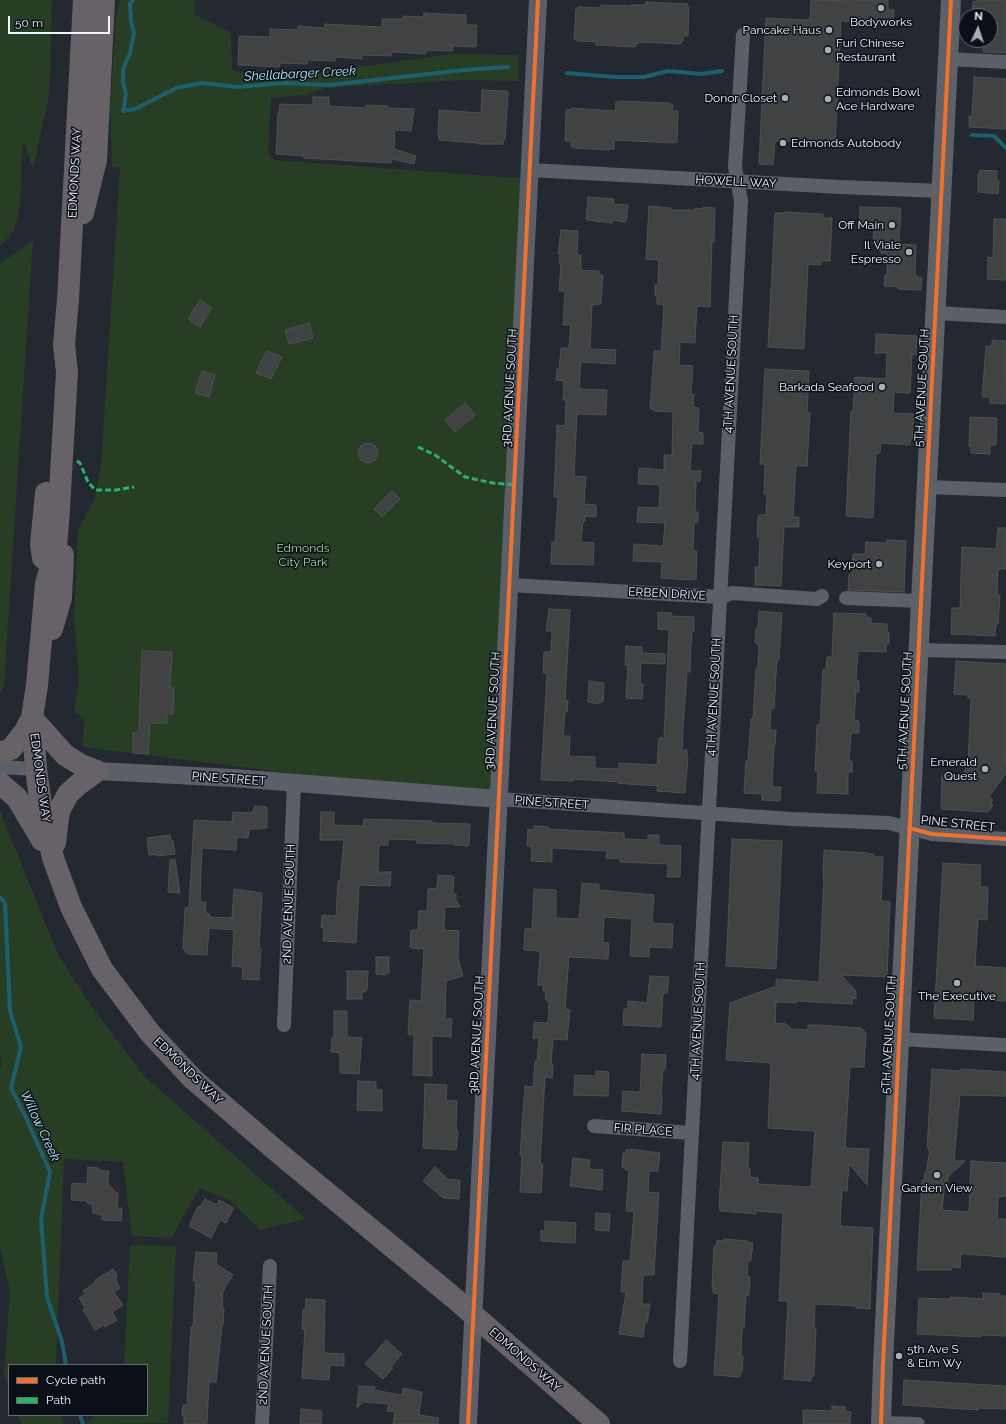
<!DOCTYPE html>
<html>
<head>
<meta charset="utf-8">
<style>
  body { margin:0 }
  #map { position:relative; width:1006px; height:1424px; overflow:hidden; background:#232831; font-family:Raleway,sans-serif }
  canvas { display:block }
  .legend { position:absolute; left:8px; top:1364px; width:140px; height:52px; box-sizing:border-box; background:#0b0f17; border:1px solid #666b73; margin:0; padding:5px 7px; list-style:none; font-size:12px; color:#eff4fe }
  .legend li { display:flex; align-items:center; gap:8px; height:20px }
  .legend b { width:20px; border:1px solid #666b73 }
  .north { position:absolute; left:958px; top:8px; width:40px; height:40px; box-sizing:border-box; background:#0b0f17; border:1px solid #666b73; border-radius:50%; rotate:3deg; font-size:11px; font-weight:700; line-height:16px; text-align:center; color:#eff4fe }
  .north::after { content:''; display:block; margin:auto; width:14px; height:18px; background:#a8adb6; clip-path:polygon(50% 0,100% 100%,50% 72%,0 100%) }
  .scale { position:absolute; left:8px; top:16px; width:102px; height:18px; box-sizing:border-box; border:2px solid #eff4fe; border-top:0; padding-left:5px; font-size:12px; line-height:14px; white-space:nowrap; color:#eff4fe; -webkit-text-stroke:3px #0b0f17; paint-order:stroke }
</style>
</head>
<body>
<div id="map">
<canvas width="1006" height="1424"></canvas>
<ul class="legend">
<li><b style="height:5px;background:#ef722f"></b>Cycle path</li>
<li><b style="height:5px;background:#2db169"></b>Path</li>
</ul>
<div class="north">N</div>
<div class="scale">50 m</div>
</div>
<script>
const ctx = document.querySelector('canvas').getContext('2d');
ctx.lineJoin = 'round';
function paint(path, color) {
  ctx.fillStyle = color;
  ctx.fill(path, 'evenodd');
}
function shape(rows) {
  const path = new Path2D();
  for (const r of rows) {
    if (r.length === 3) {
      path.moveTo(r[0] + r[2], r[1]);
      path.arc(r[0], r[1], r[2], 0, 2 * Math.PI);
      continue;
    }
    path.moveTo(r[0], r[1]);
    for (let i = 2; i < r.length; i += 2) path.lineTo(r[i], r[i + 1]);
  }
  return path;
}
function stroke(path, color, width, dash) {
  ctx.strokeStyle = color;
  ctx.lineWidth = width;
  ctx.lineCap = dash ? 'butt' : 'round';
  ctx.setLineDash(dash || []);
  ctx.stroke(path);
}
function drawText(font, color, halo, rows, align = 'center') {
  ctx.font = font + ' Raleway,sans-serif';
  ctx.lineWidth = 3;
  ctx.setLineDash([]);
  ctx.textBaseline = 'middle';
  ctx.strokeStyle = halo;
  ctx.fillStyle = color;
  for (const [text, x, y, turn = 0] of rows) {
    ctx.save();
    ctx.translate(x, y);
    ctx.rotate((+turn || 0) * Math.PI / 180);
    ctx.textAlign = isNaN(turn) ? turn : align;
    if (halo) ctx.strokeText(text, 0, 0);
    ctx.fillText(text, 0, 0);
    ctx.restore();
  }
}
paint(shape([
  [0,0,52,0,50,80,48,100,33,169,24,141,22,152,20,206,14,231,0,246],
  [120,0,195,0,195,15,231,33,232,70,240,72,280,72,366,66,451,54,518,55,519,81,464,80,325,88,305,95,271,98,268,154,274,160,530,179,498,799,83,747,84,719,74,711,79,680,74,616,78,529,94,501,101,465,120,168,112,167,110,108,116,16],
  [33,240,4,685,0,693,0,264],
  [0,811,58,955,94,1010,143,1075,306,1219,260,1230,231,1201,200,1188,171,1238,132,1236,123,1162,64,1159,56,1365,9,1365,9,1388,4,1374,10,1291,0,1249,0,1067,2,1066,0,1054],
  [130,1245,176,1246,168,1423,85,1424,96,1415,147,1415,147,1365,124,1365],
  [18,1415,59,1415,64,1424,21,1424]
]), '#273e25');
stroke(shape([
  [133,0,130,4,131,22,134,32,130,53,123,69,123,82,126,94,123,111,135,109,176,88,202,83,238,87,283,83,329,85,464,70,508,67],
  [567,73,614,77,644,77,668,71,701,74,722,71],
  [972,135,994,136,1006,148],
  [0,897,5,903,10,1011,21,1047,11,1088,27,1120,50,1172,41,1219,47,1297,62,1342,66,1365],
  [80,1415,83,1424]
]), '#1e5f6e', 4);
const building = shape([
  [811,0,855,1,855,0,888,0,888,10,894,10,893,24,841,21,835,143,832,143,832,144,775,141,773,165,759,164,766,18,810,20,811,0],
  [981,0,1006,0,1006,53,983,52,984,40,990,40,990,16,973,16,972,14,973,2,981,0],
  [646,2,688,4,687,7,689,7,688,36,683,36,683,41,681,41,681,44,638,42,638,44,636,43,635,47,596,45,596,42,577,41,577,39,574,39,576,8,579,8,579,7,601,8,601,5,631,6,631,5,646,5,646,2],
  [424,13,466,15,466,25,477,25,476,47,453,46,453,51,426,50,426,54,391,52,391,56,362,55,362,59,335,57,335,61,307,60,307,64,280,63,279,67,238,65,239,36,270,37,270,29,298,30,298,26,325,28,325,24,382,27,382,19,403,19,403,16,424,17,424,13],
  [974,77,1006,79,1006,129,969,127,969,116,972,116,974,77],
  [482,90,507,91,508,93,505,140,503,140,503,144,478,144,478,143,439,140,439,136,438,136,439,110,481,113,482,90],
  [313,97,329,97,329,106,366,108,366,105,388,106,387,108,414,109,411,131,395,130,394,149,416,156,414,164,392,159,391,163,304,158,304,156,276,154,278,113,279,113,280,104,313,105,313,97],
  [620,101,670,103,670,105,673,105,672,111,678,111,677,143,673,142,673,143,614,140,614,149,609,149,609,150,574,148,574,147,571,147,571,141,565,141,566,110,571,110,571,108,615,111,616,102,620,102,620,101],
  [980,170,997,171,997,180,999,181,998,194,978,192,978,174,979,174,980,170],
  [588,197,614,199,613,204,628,205,626,222,612,220,612,223,586,220,588,197],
  [649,206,671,208,671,210,695,210,695,208,702,209,703,207,715,208,714,242,712,241,710,307,697,306,695,343,680,342,679,365,693,366,691,394,694,394,693,407,699,408,698,432,703,433,703,444,692,444,690,471,701,471,700,481,696,481,695,512,698,512,698,522,694,522,693,551,697,551,696,579,691,580,661,578,662,562,633,561,634,544,663,546,665,523,637,522,638,507,659,508,660,485,638,484,639,468,664,470,664,455,672,455,673,412,654,411,654,409,650,409,654,351,661,351,664,305,657,304,657,296,655,295,655,285,658,285,659,260,646,259,649,206],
  [860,207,901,208,899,244,916,245,915,276,922,278,921,290,898,289,898,287,884,286,885,275,887,275,888,254,881,253,881,250,876,250,876,244,873,244,874,228,859,227,860,207],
  [784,212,823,214,823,218,832,218,830,261,821,261,821,265,808,264,804,349,768,347,775,213,784,213,784,212],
  [994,219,1006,219,1006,280,987,279,988,257,993,258,994,219],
  [561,230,578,231,577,255,581,255,581,270,599,271,599,275,603,275,601,304,592,305,590,349,616,350,615,364,581,362,579,389,607,390,606,415,577,414,574,476,586,477,584,504,596,505,596,517,585,516,585,521,583,521,581,542,594,543,593,565,551,564,552,542,555,542,558,497,554,497,557,425,565,426,566,400,563,400,564,381,556,380,557,369,559,369,561,348,569,348,571,325,563,325,565,291,559,291,561,263,559,263,560,254,558,254,561,230],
  [200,300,212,308,200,327,188,319,200,300],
  [309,323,313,338,289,344,285,330,309,323],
  [876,334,917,336,916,355,912,354,910,393,894,392,893,413,914,414,912,440,910,440,910,445,881,443,880,453,876,453,873,518,846,516,851,411,853,411,855,377,886,379,887,353,875,353,876,334],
  [992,340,1006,341,1005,404,990,403,990,397,982,397,986,346,992,346,992,340],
  [267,351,282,357,271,379,256,373,267,351],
  [765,369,809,371,807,413,810,413,807,466,796,466,793,517,799,517,799,527,784,527,781,586,755,585,755,567,759,567,760,537,757,537,758,515,766,515,767,494,764,494,765,464,760,464,765,369],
  [202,371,215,375,209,397,195,393,202,371],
  [465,403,475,415,455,432,445,420,465,403],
  [970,417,997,418,996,445,990,445,990,454,971,453,971,446,969,446,970,417],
  [368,453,10],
  [392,491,400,499,382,517,374,509,392,491],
  [998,528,1006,528,1006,569,998,569,997,595,1000,595,998,624,996,624,995,636,951,634,952,608,960,608,962,547,996,549,998,528],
  [887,540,906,541,904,592,848,590,849,574,852,574,853,554,865,554,866,542,887,543,887,540],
  [549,609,570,610,565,701,568,701,567,712,565,712,563,736,570,736,569,756,595,757,595,768,619,769,619,763,657,765,659,738,664,738,669,630,658,629,658,612,672,613,671,616,694,617,694,631,692,631,691,645,690,672,687,672,683,729,682,750,687,750,687,758,688,758,685,793,657,791,658,786,628,784,618,783,619,782,573,779,573,781,541,780,547,673,543,673,544,652,551,652,552,631,546,631,549,609],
  [759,611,782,613,779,660,777,660,774,709,771,708,770,730,776,730,775,746,774,746,772,787,781,787,780,801,762,800,762,794,744,793,746,761,748,761,751,719,753,719,756,668,758,668,759,645,755,643,756,628,758,628,759,611],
  [834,613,866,614,866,617,871,618,871,623,887,624,887,632,889,632,889,644,886,644,886,652,858,651,856,680,859,681,859,692,856,691,854,720,859,721,859,733,851,733,849,761,852,761,852,772,848,772,848,794,817,793,818,771,815,771,817,725,820,725,823,670,826,670,827,657,832,657,834,613],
  [626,646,642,647,642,653,665,654,665,664,641,663,640,684,643,684,642,699,626,698,628,665,625,665,626,646],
  [142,651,172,652,170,688,174,688,173,714,167,714,167,723,150,723,148,754,133,753,133,733,139,732,142,651],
  [956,661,1006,664,1006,745,1005,775,989,797,993,800,991,803,993,805,988,812,941,809,942,775,961,776,968,766,971,698,968,698,968,695,954,694,956,661],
  [589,681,604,683,603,702,599,702,599,704,588,702,589,681],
  [255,806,267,807,267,828,261,828,261,829,249,829,248,838,237,837,236,850,202,848,200,902,206,902,205,910,206,910,206,914,210,914,209,917,232,918,234,889,262,893,259,949,261,949,259,980,242,979,243,967,232,966,234,930,209,928,207,955,187,954,183,948,185,908,189,907,194,820,232,822,233,812,252,813,255,806],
  [321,812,334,812,334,825,363,826,364,819,432,821,432,823,470,824,469,846,455,845,455,844,417,843,417,840,388,839,388,845,379,845,378,872,391,872,390,886,359,885,356,943,323,941,324,928,321,928,322,915,336,916,338,881,340,881,344,840,320,840,321,812],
  [534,826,549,827,549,829,624,833,624,839,648,840,648,835,659,835,659,845,681,846,680,877,667,877,668,864,620,862,620,859,606,858,607,851,552,848,552,862,531,861,532,846,527,846,528,829,534,830,534,826],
  [170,835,171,841,173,841,175,854,157,856,157,854,149,855,147,838,170,835],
  [732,839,782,841,776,969,726,966,732,839],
  [824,850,869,853,869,854,874,854,873,857,883,857,881,901,890,902,887,977,841,975,856,991,856,999,853,998,852,1004,796,1001,796,1003,776,1002,775,1023,786,1024,791,1029,808,1030,808,1025,817,1025,861,1028,866,1033,864,1067,850,1067,845,1148,869,1149,867,1185,849,1164,847,1191,842,1190,840,1226,873,1228,870,1309,856,1308,856,1306,815,1304,814,1328,816,1328,814,1376,811,1376,811,1381,784,1379,788,1301,779,1301,783,1213,756,1211,756,1214,720,1211,719,1205,723,1142,749,1143,748,1166,750,1169,750,1177,758,1178,758,1184,811,1187,815,1131,768,1128,771,1063,726,1060,730,1003,776,986,776,979,819,982,824,879,823,879,824,850],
  [175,859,180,893,168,892,170,860,175,859],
  [943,863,981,865,980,887,988,887,987,920,978,919,975,966,1006,968,1006,1001,974,999,973,1020,934,1018,943,863],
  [438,875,454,876,453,894,456,894,456,900,460,907,445,907,444,930,459,931,458,958,463,976,446,981,445,1019,452,1019,451,1037,432,1036,432,1076,413,1075,414,1035,408,1034,410,1000,421,1001,424,949,410,948,411,930,418,930,419,911,427,911,428,889,437,888,438,875],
  [582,883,599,884,599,890,654,895,652,923,673,924,672,948,649,947,649,957,630,956,632,919,604,917,603,942,609,943,608,959,569,957,565,1009,570,1010,567,1040,553,1039,551,1064,553,1065,552,1078,545,1077,540,1163,543,1164,541,1193,520,1192,522,1155,520,1155,525,1086,533,1087,535,1061,537,1061,539,1038,533,1038,534,1022,548,1023,549,1002,547,1001,547,999,545,999,546,991,543,991,543,985,538,985,540,951,524,950,525,928,532,929,534,889,556,890,556,918,579,919,582,883],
  [376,957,389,957,389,973,386,973,386,975,376,974,376,957],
  [347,971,368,971,367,990,365,990,365,992,362,992,362,999,347,999,347,971],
  [650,976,669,977,667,993,663,993,661,1027,623,1025,624,1009,628,1009,628,1001,647,1003,650,976],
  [334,1011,347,1011,347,1037,362,1038,359,1074,340,1073,340,1053,331,1052,332,1037,334,1038,334,1011],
  [642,1054,666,1055,665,1070,663,1069,661,1094,662,1094,661,1114,622,1111,623,1091,640,1092,642,1054],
  [932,1069,961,1071,961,1069,1006,1072,1006,1096,960,1095,954,1161,965,1161,948,1177,948,1181,945,1181,942,1210,969,1212,971,1161,1006,1163,1006,1196,998,1197,997,1219,1006,1219,1006,1257,961,1254,960,1268,952,1267,951,1270,917,1270,922,1180,924,1180,925,1173,926,1172,930,1150,928,1150,928,1147,927,1147,932,1069],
  [596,1071,609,1072,608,1096,574,1095,575,1075,596,1076,596,1071],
  [358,1081,376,1082,376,1090,382,1090,382,1111,357,1110,358,1081],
  [425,1084,447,1085,446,1100,457,1101,456,1129,457,1129,457,1132,458,1132,456,1150,423,1148,425,1084],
  [630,1149,660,1153,658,1171,649,1171,648,1192,659,1193,654,1275,643,1275,642,1304,650,1304,647,1323,645,1322,643,1337,619,1334,626,1292,621,1292,623,1261,630,1261,634,1212,626,1211,629,1170,625,1170,625,1168,622,1167,623,1153,626,1153,626,1150,630,1150,630,1149],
  [573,1158,590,1160,589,1169,603,1170,602,1190,570,1186,573,1158],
  [88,1167,99,1168,99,1170,109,1171,108,1184,118,1194,117,1208,122,1208,121,1221,102,1220,102,1215,93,1213,92,1204,87,1203,87,1201,71,1200,72,1183,87,1184,88,1167],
  [435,1167,448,1179,460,1180,459,1199,443,1198,423,1181,435,1167],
  [205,1199,217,1205,219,1200,234,1208,226,1223,220,1220,211,1238,189,1226,198,1206,200,1207,205,1199],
  [596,1213,610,1214,609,1231,595,1230,596,1213],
  [545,1221,576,1223,575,1243,541,1241,541,1230,545,1231,545,1221],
  [724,1239,748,1241,747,1242,753,1243,751,1260,748,1262,747,1275,750,1277,749,1295,746,1295,744,1328,742,1328,741,1356,743,1356,742,1372,740,1372,740,1377,714,1375,719,1294,713,1293,713,1287,712,1286,714,1247,716,1245,717,1240,724,1241,724,1239],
  [196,1252,217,1253,216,1264,233,1275,223,1291,222,1308,224,1308,223,1325,222,1325,216,1382,209,1382,207,1424,184,1424,184,1416,182,1416,183,1405,187,1405,191,1327,193,1327,196,1281,193,1281,196,1252],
  [113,1269,117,1275,116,1280,120,1288,114,1292,123,1305,112,1312,117,1320,105,1327,104,1325,95,1330,83,1310,85,1308,79,1298,85,1294,83,1291,96,1282,95,1280,113,1269],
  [983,1293,1000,1294,1000,1296,1006,1296,1006,1336,981,1335,981,1337,917,1334,919,1298,950,1299,950,1297,983,1299,983,1293],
  [306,1299,325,1300,324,1353,344,1354,344,1366,330,1365,329,1380,302,1378,305,1329,302,1329,303,1310,305,1310,306,1299],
  [386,1340,402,1354,391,1367,393,1368,383,1379,365,1364,386,1340],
  [904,1380,1006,1386,1006,1409,978,1408,978,1410,903,1405,904,1380],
  [359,1386,376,1387,373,1390,402,1395,403,1388,422,1392,419,1415,439,1418,438,1424,393,1424,395,1412,387,1411,389,1404,363,1402,357,1408,359,1386],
  [832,1406,845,1407,845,1411,851,1412,850,1424,803,1424,803,1410,832,1411,832,1406],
  [301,1409,322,1411,321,1424,300,1424,301,1409]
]);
paint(building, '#414243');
stroke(building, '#515050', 1);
stroke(shape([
  [948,59,1006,62],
  [530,170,840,187,942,191],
  [936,313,1006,317],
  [927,487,1006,490],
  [510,585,720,597,732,593,817,599,822,596],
  [846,598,921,601],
  [919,650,1006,652],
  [0,767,36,769],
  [498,799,792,819,889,823,932,834,1006,839],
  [284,1025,294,783],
  [899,1039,1006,1045],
  [594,1126,692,1133],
  [680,1361,741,201,735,167,743,35],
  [881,1423,918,1424],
  [262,1424,270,1266]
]), '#5b5f67', 14);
stroke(shape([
  [97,771,234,778,498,799],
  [468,1424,538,0]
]), '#5b5f67', 18);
stroke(shape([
  [881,1424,883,1363,951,0]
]), '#606067', 20);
stroke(shape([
  [84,0,68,299,64,345,67,372,58,524,56,546,46,584,37,685,32,718,36,769,41,805,53,858,71,907,102,969,150,1033,193,1079,280,1154,454,1298,599,1424],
  [83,213,96,160,104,0],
  [43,558,41,544,46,493],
  [52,629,61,598,63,555],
  [32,718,65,755,81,765,97,771],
  [0,753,11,749,25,731,32,718],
  [0,783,17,798,42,840],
  [55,843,59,811,68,794,79,784,97,771]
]), '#676267', 22);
stroke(shape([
  [418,447,435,455,465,477,493,483,515,485],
  [77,461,80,463,88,482,95,490,116,490,134,487]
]), '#2db169', 3, [6, 3]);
stroke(shape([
  [909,828,932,834,1006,839],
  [468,1424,538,0],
  [881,1424,883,1363,951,0]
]), '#ef722f', 4);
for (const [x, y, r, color] of [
  [881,8,4,"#a8adb6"],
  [829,30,4,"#a8adb6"],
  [828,50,4,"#a8adb6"],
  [785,98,4,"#a8adb6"],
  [828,99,4,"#a8adb6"],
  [783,143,4,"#a8adb6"],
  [892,225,4,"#a8adb6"],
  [909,252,4,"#a8adb6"],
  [882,387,4,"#a8adb6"],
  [879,564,4,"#a8adb6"],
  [985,769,4,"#a8adb6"],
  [957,983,4,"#a8adb6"],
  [937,1175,4,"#a8adb6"],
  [899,1356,4,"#a8adb6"]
]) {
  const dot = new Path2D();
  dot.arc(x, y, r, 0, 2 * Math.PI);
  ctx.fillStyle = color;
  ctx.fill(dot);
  stroke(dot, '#0b0f17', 1.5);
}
drawText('12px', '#eff4fe', '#0b0f17', [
  ["Bodyworks",881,22,"center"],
  ["Pancake Haus",821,30],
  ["Furi Chinese",836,43,"left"],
  ["Restaurant",836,57,"left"],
  ["Edmonds Bowl",836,92,"left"],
  ["Ace Hardware",836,106,"left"],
  ["Donor Closet",777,98],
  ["Edmonds Autobody",791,143,"left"],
  ["Off Main",884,225],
  ["Il Viale",901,245],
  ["Espresso",901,259],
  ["Barkada Seafood",874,387],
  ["Keyport",871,564],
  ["Emerald",977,762],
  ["Quest",977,776],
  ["The Executive",957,996,"center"],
  ["Garden View",937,1188,"center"],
  ["5th Ave S",907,1349,"left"],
  ["& Elm Wy",907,1363,"left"]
], 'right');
drawText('12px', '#eff4fe', '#0b0f17', [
  ["EDMONDS WAY",75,173,-87],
  ["HOWELL WAY",736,182,3],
  ["4TH AVENUE SOUTH",731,374,-87],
  ["3RD AVENUE SOUTH",510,388,-87],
  ["5TH AVENUE SOUTH",922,388,-87],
  ["ERBEN DRIVE",667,594,3],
  ["4TH AVENUE SOUTH",714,697,-87],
  ["3RD AVENUE SOUTH",493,711,-87],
  ["5TH AVENUE SOUTH",905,711,-87],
  ["EDMONDS WAY",40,778,82],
  ["PINE STREET",229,779,4],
  ["PINE STREET",552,803,4],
  ["PINE STREET",958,824,6],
  ["2ND AVENUE SOUTH",289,904,-88],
  ["4TH AVENUE SOUTH",698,1021,-87],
  ["3RD AVENUE SOUTH",477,1035,-87],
  ["5TH AVENUE SOUTH",889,1035,-87],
  ["EDMONDS WAY",188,1071,44],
  ["FIR PLACE",643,1130,4],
  ["2ND AVENUE SOUTH",266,1345,-87],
  ["EDMONDS WAY",525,1360,41]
]);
drawText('12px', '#a7dd9d', '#0b0f17', [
  ["Edmonds",303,548],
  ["City Park",303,562]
]);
drawText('italic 13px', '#b3ecfc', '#0b0f17', [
  ["Shellabarger Creek",300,74,-3],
  ["Willow Creek",40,1126,65]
]);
</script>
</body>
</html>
